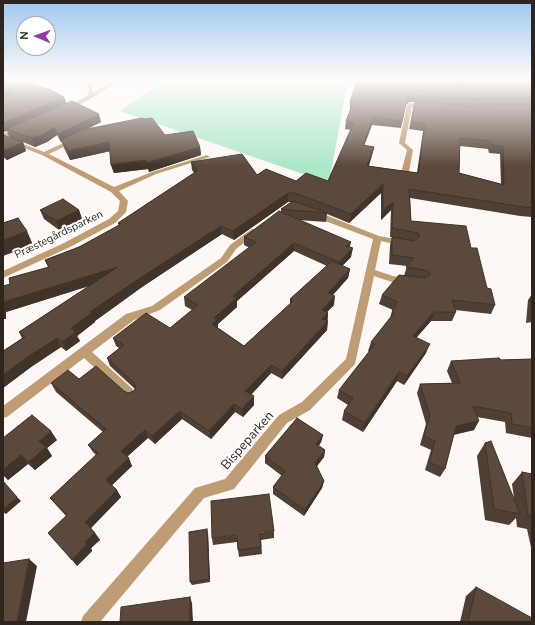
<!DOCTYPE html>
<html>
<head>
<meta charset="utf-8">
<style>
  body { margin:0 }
  #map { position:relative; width:535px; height:625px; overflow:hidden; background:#fdf8f5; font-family:"Nunito Sans",sans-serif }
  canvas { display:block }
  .frame { position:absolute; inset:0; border:4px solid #2e251f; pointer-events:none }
  .north { position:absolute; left:16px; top:16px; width:40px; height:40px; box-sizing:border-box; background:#fff; border:1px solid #aba8a5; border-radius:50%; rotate:272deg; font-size:11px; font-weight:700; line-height:16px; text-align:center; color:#2e251f }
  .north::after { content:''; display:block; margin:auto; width:14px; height:18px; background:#963aa5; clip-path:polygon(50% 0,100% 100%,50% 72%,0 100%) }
</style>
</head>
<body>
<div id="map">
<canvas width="535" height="625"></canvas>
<div class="frame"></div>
<div class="north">N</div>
</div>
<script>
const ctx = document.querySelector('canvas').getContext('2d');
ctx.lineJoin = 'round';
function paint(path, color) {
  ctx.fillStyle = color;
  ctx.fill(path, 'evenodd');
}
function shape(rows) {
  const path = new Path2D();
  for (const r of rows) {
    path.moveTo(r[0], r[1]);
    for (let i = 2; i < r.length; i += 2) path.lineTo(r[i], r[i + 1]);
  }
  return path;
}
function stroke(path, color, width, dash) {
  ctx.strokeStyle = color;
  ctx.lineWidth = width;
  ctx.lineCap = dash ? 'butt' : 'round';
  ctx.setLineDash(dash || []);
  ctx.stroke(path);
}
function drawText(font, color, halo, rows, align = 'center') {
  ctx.font = font + ' "Nunito Sans",sans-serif';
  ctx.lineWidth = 4;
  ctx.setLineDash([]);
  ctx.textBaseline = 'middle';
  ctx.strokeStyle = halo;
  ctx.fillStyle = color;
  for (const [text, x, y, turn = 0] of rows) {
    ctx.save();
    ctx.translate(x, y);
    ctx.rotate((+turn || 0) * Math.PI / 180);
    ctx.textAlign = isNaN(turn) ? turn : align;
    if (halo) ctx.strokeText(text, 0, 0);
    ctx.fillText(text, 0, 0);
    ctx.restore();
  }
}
paint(shape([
  [167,79,430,79,435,86,348,80,329,183,120,111]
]), '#ace7c8');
paint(shape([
  [94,79,99,79,92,83,92,93,113,82,110,79,114,79,118,82,90,99,80,104,76,104,76,102,87,96,89,92,88,82,94,79]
]), '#be9c74');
paint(shape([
  [410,103,430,107,427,109,412,107,405,143,413,150,408,177,404,179,400,177,407,150,399,143,407,105,410,103],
  [3,136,44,152,72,139,76,139,76,141,49,154,114,187,152,172,207,155,210,157,156,174,119,191,128,201,126,212,115,223,70,247,3,278,3,271,64,243,109,219,118,211,120,201,111,192,42,155,3,140,3,136],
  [312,212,318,212,379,236,406,241,407,243,406,245,403,246,381,241,375,270,393,276,411,279,413,281,408,284,392,282,374,276,355,364,310,410,287,423,234,489,204,498,100,622,81,622,83,616,195,488,225,479,279,415,302,402,346,359,373,239,312,216,312,212],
  [252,229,258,229,259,231,236,249,227,262,160,310,134,320,92,352,136,392,138,395,136,398,132,400,128,398,84,358,7,417,3,418,3,406,126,314,152,306,221,258,230,245,252,229]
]), '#be9c74');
paint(shape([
  [20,127,22,128,22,130,3,138,3,134,20,127]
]), '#be9c74');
paint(shape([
  [456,79,532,79,532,217,520,216,410,198,411,221,471,248,487,288,495,305,491,314,455,310,456,312,452,321,431,321,416,338,426,353,404,385,397,381,363,432,342,420,344,411,348,405,337,398,339,390,369,352,368,351,371,342,390,318,392,311,393,310,379,304,382,295,404,276,407,266,389,264,390,245,392,237,390,237,391,210,381,220,381,193,349,223,327,214,326,222,298,220,350,247,351,257,342,266,350,269,348,278,333,295,334,305,327,312,328,313,327,330,282,379,271,373,251,395,254,405,243,417,235,412,211,439,182,419,155,444,148,438,127,457,132,466,112,485,121,497,91,528,95,533,100,540,91,548,92,551,77,566,66,516,56,505,50,498,96,455,93,452,88,445,103,432,56,392,51,383,79,379,124,391,128,393,134,391,135,389,110,366,107,358,119,348,116,346,113,338,170,328,192,310,185,306,184,297,250,248,244,245,244,237,281,212,281,209,291,202,288,202,234,240,222,234,142,287,95,321,95,322,77,336,80,341,66,351,61,347,31,367,3,388,3,351,22,338,19,332,89,286,6,312,6,319,3,319,10,284,48,267,45,260,79,247,119,226,118,223,194,173,192,170,191,162,257,175,296,181,328,181,351,130,345,129,346,121,351,110,350,109,350,102,400,81,454,84],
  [409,102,415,102,409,129,423,131,417,173,369,166,372,155,374,147,364,146,372,125,401,128,406,105],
  [460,146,488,149,489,153,500,154,501,184,459,173],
  [294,251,327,266,290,299,290,304,244,346,218,328,218,324,237,307,237,301],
  [3,82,66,103,101,122,87,129,144,119,165,135,200,147,201,155,149,172,148,169,114,173,111,165,110,151,70,160,64,148,62,142,61,142,57,135,47,142,35,147,23,142,26,151,7,160,3,157,3,135,9,137,7,131,3,132],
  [40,210,79,210,82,219,59,230,44,219],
  [532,294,532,322,526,323,528,300],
  [532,359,532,438,506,433,505,422,477,417,474,430,454,435,445,469,440,477,425,470,431,450,420,445,426,424,417,393,420,384,452,383,447,371,451,361],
  [323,435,321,442,319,446,325,450,324,457,317,466,324,481,322,488,304,516,273,494,273,487,282,476,265,463,265,456],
  [3,438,57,440,47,448,52,456,35,470,28,464,8,480,3,475],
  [485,443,514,498,512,484,522,472,532,474,532,552,527,529,517,527,516,518,509,525,485,520,477,456],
  [274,531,274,538,261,540,262,554,239,557,237,542,213,545,212,538],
  [208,533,210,582,192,585,190,582],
  [476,587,532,622,460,622,466,596]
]), '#4f3f34');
paint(shape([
  [10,88,13,96,3,99,3,91],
  [411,95,409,102,406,105,407,98],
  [64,97,67,104,6,129,7,131,3,132,3,123],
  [99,114,101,122,62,142,61,140,62,142,61,142,58,134],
  [373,117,372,125,361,153,363,145],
  [54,127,57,135,47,142,35,147,32,138],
  [23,142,26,151,7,160,3,151],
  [109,142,111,151,70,160,68,151],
  [200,147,201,155,149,172,147,163],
  [374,147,372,155,366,174,367,166],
  [146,160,148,169,114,173,111,165],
  [383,184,381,193,349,223,351,214],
  [288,193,288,202,234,240,233,231],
  [393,202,391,210,381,220,383,211],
  [79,210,82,219,59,230,56,221],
  [221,226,222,234,142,287,95,321,95,322,77,336,80,341,66,351,62,342,71,328,90,312,140,278],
  [27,231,33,245,3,256,3,240],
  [351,242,349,250,346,246],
  [294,243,294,251,237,301,237,307,218,324,218,328,212,324,214,318,233,296],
  [353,248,351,257,337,271,339,262],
  [118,267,121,276,6,312,6,319,3,319,3,302],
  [350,269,348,278,327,301,328,293],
  [335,296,334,305,321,318,322,310],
  [434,312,431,321,410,345,413,336],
  [328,313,327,322,322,319],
  [328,321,327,330,282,379,282,371],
  [57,338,61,347,31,367,3,388,3,375,26,358],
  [430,344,426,353,404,385,407,376],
  [271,365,271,373,246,400,245,391],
  [399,372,397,381,363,432,365,423],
  [254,396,254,405,243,417,242,409],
  [234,404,235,412,211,439,209,431],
  [180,411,182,419,155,444,152,436],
  [479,421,474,430,451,435,456,426],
  [145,430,148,438,124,459,121,451],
  [51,431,57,440,47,448,52,456,35,470,29,462,39,441],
  [323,435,321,442,315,451,316,444],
  [325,450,324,457,314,470,315,463],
  [21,455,28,464,8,480,3,474,3,470],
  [129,458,132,466,110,487,106,480],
  [324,481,322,488,304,516,305,510],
  [117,490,121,497,90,529,85,522],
  [17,497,21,501,6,514,3,512,3,509],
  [207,529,208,533,210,582,209,579],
  [95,533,100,540,91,548,92,551,77,566,72,560,85,542],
  [29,559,37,566,26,622,19,622,17,621],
  [190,597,192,603,193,622,190,622]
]), '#40332a');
const building = shape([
  [12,79,51,90,64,97,3,123,3,97,12,94,14,91,10,88,3,91,3,82,12,79],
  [360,79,400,79,400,81,459,84,457,79,532,79,532,98,467,99,411,95,407,98,402,121,373,117,363,145,374,147,367,166,418,173,425,124,411,122,415,101,467,106,532,105,532,208,524,207,409,189,411,221,466,226,471,248,477,248,487,288,491,289,495,305,452,300,456,312,434,312,413,336,430,344,407,376,399,372,365,423,344,411,353,398,339,390,375,344,371,342,394,313,392,311,398,302,382,295,399,275,425,278,431,274,425,270,406,267,414,258,392,255,392,237,414,241,420,236,418,233,392,228,393,202,383,211,383,184,351,214,295,193,288,193,233,231,221,226,140,278,90,312,92,313,71,328,76,332,62,342,57,338,26,358,3,375,3,351,25,337,19,332,118,267,3,302,3,286,10,284,9,278,49,267,45,260,79,247,121,224,118,223,197,171,191,162,242,154,257,175,266,169,296,181,306,173,328,181,354,122,346,121,353,103,350,102,357,80,360,79],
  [460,138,491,141,492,145,503,146,504,185,459,173,460,138],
  [72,101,99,114,58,134,54,127,44,134,32,138,6,129,72,101],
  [142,118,144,119,152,118,165,135,193,131,200,147,147,163,146,160,111,165,109,142,68,151,61,140,82,130,142,118],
  [3,135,23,142,3,151,3,135],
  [63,199,79,210,56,221,40,210,63,199],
  [293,201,327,213,281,209,293,201],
  [279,211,351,242,346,246,353,248,339,262,294,243,233,296,237,298,214,318,217,320,212,324,244,346,293,301,290,299,332,261,350,269,328,293,335,296,322,310,328,313,322,319,328,321,282,371,271,365,245,391,254,396,242,409,234,404,209,431,180,411,152,436,145,430,121,451,129,458,106,480,117,490,85,522,95,533,85,542,87,544,72,560,48,533,67,515,50,498,98,453,88,445,106,429,51,383,68,370,79,379,96,366,124,391,128,393,134,391,136,387,134,383,107,358,124,345,113,338,146,313,170,328,198,305,184,297,256,242,244,237,279,211],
  [18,218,27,231,3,240,3,223,18,218],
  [499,358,501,360,532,359,532,428,512,424,511,413,473,406,479,421,456,426,445,469,429,462,435,441,424,436,430,415,420,384,460,383,451,361,499,358],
  [32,415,51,431,39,441,46,447,29,462,21,455,3,470,3,438,32,415],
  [297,418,323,435,316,444,325,450,315,463,324,481,305,510,273,487,285,471,265,456,297,418],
  [491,441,520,514,494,509,485,443,491,441],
  [522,472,532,474,532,516,528,516,522,472],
  [3,481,17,497,3,509,3,481],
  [269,494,274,531,260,532,261,547,238,550,237,535,212,538,211,501,269,494],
  [207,529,209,579,190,582,189,532,207,529],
  [29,559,17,621,9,622,3,622,3,563,29,559],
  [476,587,532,618,532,622,468,622,476,587],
  [190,597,190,622,120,622,121,607,190,597]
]);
paint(building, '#5c493c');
stroke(building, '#40332a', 1);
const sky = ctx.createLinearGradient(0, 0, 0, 166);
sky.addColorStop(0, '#9fc7f0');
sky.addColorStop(0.48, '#fefcfa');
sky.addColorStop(1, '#fefcfa00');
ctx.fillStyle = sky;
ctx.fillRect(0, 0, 535, 166);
drawText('11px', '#2e251f', '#fff', [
  ["Præstegårdsparken",59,235,-26]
]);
drawText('13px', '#2e251f', '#fff', [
  ["Bispeparken",248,441,-49]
]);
</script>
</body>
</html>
